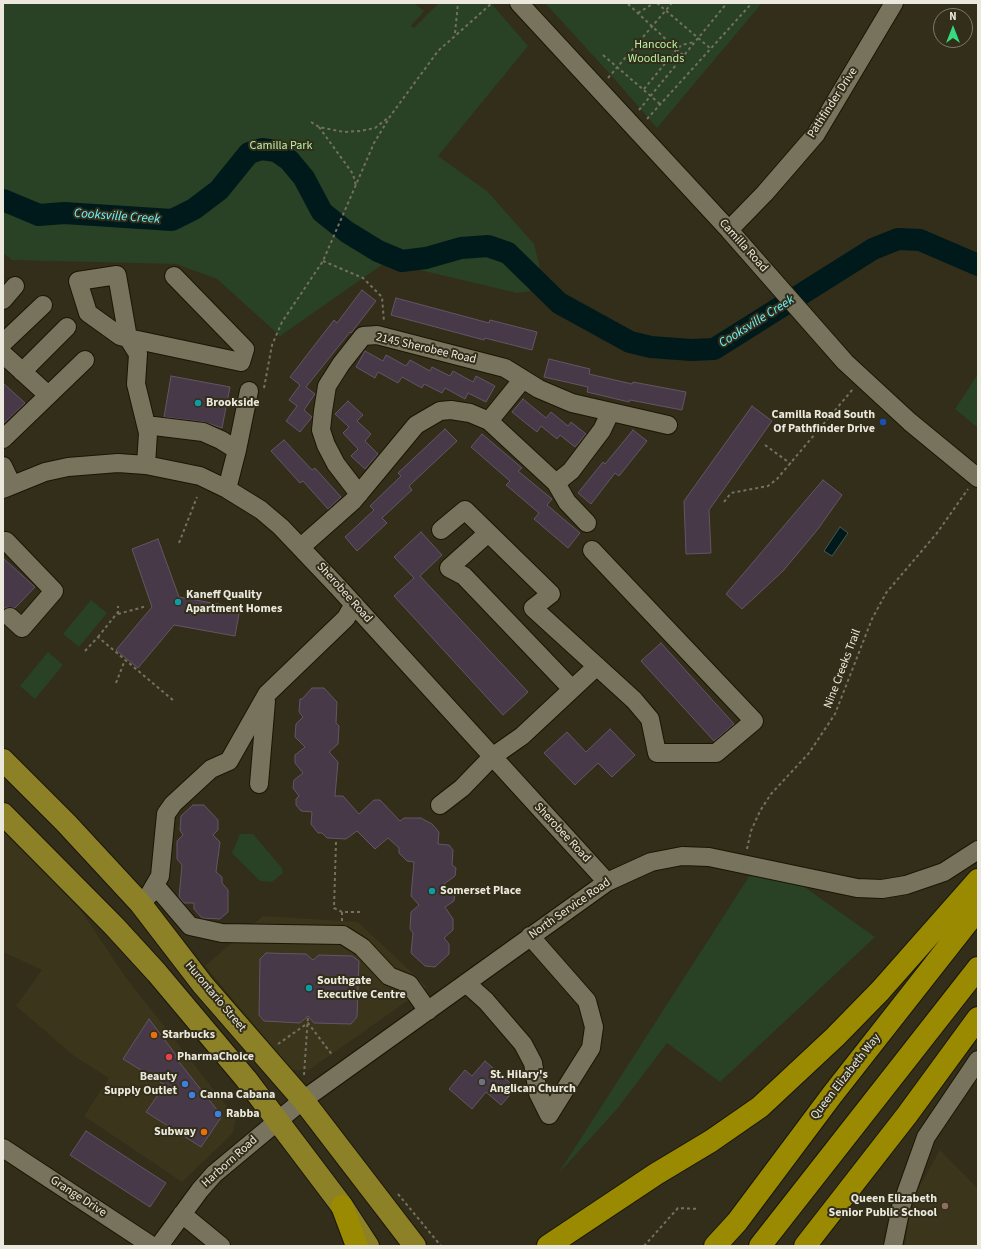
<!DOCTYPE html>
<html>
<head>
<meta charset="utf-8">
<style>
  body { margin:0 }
  #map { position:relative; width:981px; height:1249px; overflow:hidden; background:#322e1a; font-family:"Source Sans 3",sans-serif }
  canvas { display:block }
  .frame { position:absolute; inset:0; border:4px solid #ebe9dd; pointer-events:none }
  .north { position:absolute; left:933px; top:8px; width:40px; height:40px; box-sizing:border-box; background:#322e1a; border:1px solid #7c7968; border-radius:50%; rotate:0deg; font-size:11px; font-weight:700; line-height:16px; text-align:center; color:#ebe9dd }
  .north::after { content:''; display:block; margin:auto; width:14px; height:18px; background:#37d880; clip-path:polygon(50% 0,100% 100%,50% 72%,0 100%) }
</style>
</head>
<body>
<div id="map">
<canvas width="981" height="1249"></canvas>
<div class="frame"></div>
<div class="north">N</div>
</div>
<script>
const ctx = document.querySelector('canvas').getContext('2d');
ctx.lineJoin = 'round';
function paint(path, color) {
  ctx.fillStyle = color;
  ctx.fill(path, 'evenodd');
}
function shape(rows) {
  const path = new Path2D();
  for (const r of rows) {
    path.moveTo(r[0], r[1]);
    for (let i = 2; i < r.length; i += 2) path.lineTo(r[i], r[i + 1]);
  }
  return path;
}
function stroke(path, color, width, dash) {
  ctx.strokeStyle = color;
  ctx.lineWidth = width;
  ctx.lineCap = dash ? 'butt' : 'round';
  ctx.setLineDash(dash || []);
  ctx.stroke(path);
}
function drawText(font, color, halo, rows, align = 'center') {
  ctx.font = font + ' "Source Sans 3",sans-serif';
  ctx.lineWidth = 4;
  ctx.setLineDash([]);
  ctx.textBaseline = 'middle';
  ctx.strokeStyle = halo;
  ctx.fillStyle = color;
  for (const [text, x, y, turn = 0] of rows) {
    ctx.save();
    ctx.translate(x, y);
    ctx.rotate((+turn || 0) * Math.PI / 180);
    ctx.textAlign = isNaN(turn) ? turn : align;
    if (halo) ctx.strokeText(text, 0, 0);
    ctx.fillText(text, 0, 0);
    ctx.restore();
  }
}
paint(shape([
  [3,828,22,846,80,909,124,975,236,1118,233,1133,182,1182,84,1116,109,1078,74,1056,16,1006,42,970,3,952],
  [263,916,358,922,427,987,309,1070,292,1070,205,966],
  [940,1150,978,1189,978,1246,905,1246,908,1222,917,1191]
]), '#3b351b');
paint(shape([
  [3,3,414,3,424,11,411,26,414,28,439,3,491,3,528,46,438,156,487,191,534,244,545,289,517,293,386,262,280,336,217,279,176,264,12,260,3,253],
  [545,3,762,3,657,128,611,75],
  [978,374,978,428,955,409],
  [91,600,107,613,79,647,63,634],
  [48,652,63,665,35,699,20,686],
  [240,834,253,834,282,868,283,873,272,882,260,881,232,853],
  [750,875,803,886,875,937,720,1082,667,1043,617,1109,558,1174]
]), '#294124');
const water = shape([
  [840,527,848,533,832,556,824,551,840,527]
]);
paint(water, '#001a1c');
stroke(water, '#465856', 1);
stroke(shape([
  [3,200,39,215,64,213,172,220,194,209,219,190,249,153,262,149,276,151,289,160,304,178,322,212,347,232,378,251,402,261,426,258,461,248,488,246,508,253,559,303,630,342,651,347,691,350,714,349,873,249,898,239,920,240,978,265]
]), '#001a1c', 22);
const building = shape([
  [362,290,376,301,351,333,350,332,306,387,315,394,304,410,312,417,300,432,286,421,297,406,289,400,300,385,290,377,334,320,337,323,362,290],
  [396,298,489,323,490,320,537,332,532,350,485,338,484,340,391,315,396,298],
  [365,351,383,361,386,355,406,366,410,360,430,371,432,367,450,376,453,371,473,382,476,376,495,386,486,402,468,393,465,399,445,388,442,393,424,384,422,388,402,377,398,383,378,372,375,378,356,367,365,351],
  [549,359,590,369,589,374,632,384,633,382,686,392,682,410,630,400,629,402,587,392,588,387,544,377,549,359],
  [171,376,230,387,222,428,204,422,164,417,171,376],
  [3,383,25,403,4,423,3,422,3,383],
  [523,399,546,418,551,412,568,426,571,422,586,434,575,447,560,435,557,439,541,426,537,432,512,412,523,399],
  [348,401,363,415,357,421,371,434,365,441,378,454,365,469,351,456,358,449,343,433,349,427,335,414,348,401],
  [752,406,772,421,709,510,711,553,686,554,684,501,752,406],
  [445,429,457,441,409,486,412,490,382,518,387,523,357,551,345,537,374,510,370,506,401,476,398,473,445,429],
  [633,430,647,441,619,476,615,473,591,504,578,493,603,462,605,464,633,430],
  [482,434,522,468,518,471,552,499,547,505,580,533,568,548,534,519,539,513,506,485,510,481,471,447,482,434],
  [284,440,312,470,315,468,341,497,328,509,303,481,300,483,271,451,284,440],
  [823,480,842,495,818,529,783,571,742,609,726,594,823,480],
  [421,532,442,555,420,576,528,692,503,715,394,596,414,578,394,557,421,532],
  [158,539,179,597,240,608,235,636,174,625,138,668,116,650,152,607,132,549,158,539],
  [3,558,35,587,15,608,7,607,3,609,3,558],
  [661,643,734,724,714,741,641,661,661,643],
  [312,688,324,688,337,702,336,723,339,726,338,744,329,752,338,762,335,796,343,796,359,814,374,800,380,800,400,821,404,818,421,818,432,824,439,832,438,844,449,845,453,850,452,865,456,868,455,876,444,884,455,893,454,901,445,907,453,919,453,930,444,938,449,944,449,954,435,967,425,966,411,953,413,933,410,929,411,912,419,905,411,896,414,862,407,861,399,853,399,848,388,838,375,849,357,831,346,839,327,838,322,833,318,833,311,824,312,812,301,811,296,805,296,799,299,796,293,788,294,780,303,773,295,763,295,755,305,747,295,737,296,724,303,717,299,712,300,699,302,699,312,688],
  [610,729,635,755,612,777,598,763,575,785,544,753,567,732,586,752,610,729],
  [193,805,204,805,218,820,218,830,213,835,220,842,216,872,222,877,222,883,228,890,228,912,220,919,202,918,194,909,194,903,184,903,179,897,182,865,177,859,177,841,183,835,180,830,181,816,193,805],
  [266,953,306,954,313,960,319,955,352,956,359,961,357,1017,351,1024,314,1023,308,1016,300,1023,264,1021,259,1015,260,959,266,953],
  [149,1019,176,1055,175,1057,222,1116,201,1147,146,1112,165,1085,123,1059,149,1019],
  [485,1061,516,1088,501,1105,486,1092,472,1109,449,1089,465,1070,472,1076,485,1061],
  [86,1131,166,1183,150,1207,70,1155,86,1131]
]);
paint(building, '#483948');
stroke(building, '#655565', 1);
const minor = shape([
  [519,3,729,230,845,362,910,422,978,478],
  [729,230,765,193,816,134,894,3],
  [3,300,15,286],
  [3,343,43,305],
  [3,354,48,395],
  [22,372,67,327],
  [489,421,523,379],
  [146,425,203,432,221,440,237,450,227,489],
  [3,439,85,360],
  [237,450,249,391],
  [146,465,148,433,136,384,138,354,128,338,117,275,78,281,88,313,120,336,128,338,241,362,245,349,174,276],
  [3,466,12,485],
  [556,483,571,471,602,430,610,413],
  [3,489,45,472,68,467,118,463,146,465,200,476,227,489,261,510,281,527,338,587,607,882],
  [359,494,336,464,326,445,321,430,323,411,327,386,341,364,363,336,377,335,505,368,539,389,572,403,668,425],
  [441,530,465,510,551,594,533,608,634,700,650,719,657,753,716,753,754,721,592,550],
  [488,533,449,568,464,576,572,689],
  [3,541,6,541,54,591,22,628,10,617],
  [301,547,353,501,416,425,440,411,451,410,470,413,489,421,556,483,567,502,587,523],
  [259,784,266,701],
  [440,805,462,788,492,757,522,736,597,666],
  [155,885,190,926,222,933,343,935,362,947,389,976,409,984,428,1011],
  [140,903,149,895,160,876,166,814,173,804,211,769,229,761,267,694,346,618,354,604],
  [466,983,486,1001,523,1044,533,1063,538,1093,549,1115,591,1048,594,1027,587,1001,530,936],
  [3,1148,152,1246],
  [182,1214,221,1246],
  [159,1246,200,1190,214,1174,303,1100,607,882,651,862,682,856,709,857,857,888,882,889,906,885,944,872,978,850],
  [893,1246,901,1207,926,1137,978,1060]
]);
const major = shape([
  [3,760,66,823,140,903,203,985,303,1100,415,1246],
  [3,814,114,926,157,973,246,1079,342,1206,368,1246]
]);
const highway = shape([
  [342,1206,357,1246],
  [548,1246,656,1174,711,1141,760,1107,835,1037,880,991,978,880],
  [715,1246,737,1222,832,1095,978,909],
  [760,1246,978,968],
  [805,1246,907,1115,978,1018]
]);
stroke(minor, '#1a1604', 20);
stroke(major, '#1a1604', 24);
stroke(highway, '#1a1604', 24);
stroke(shape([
  [657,3,711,49],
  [628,4,684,56],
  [638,13,654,3],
  [455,33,458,3],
  [603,55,660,104],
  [608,78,672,3],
  [644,89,677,49,682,45,694,42],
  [639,110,727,3],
  [647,119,752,3],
  [311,122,319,127,344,132,360,131,375,128,389,117],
  [319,127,353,174,356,186],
  [323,261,363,278,382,297,384,322],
  [264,388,272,345,282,322,323,261,374,143,391,115,438,51,492,3],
  [765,445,791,464],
  [724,502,731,493,768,486,777,479,853,389],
  [179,543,197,497],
  [118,614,147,606],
  [98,637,118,612,118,606],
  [85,651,98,637,174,701],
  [116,683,125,660],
  [336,842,334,908,342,912,363,912],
  [747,849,751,831,760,811,771,794,809,753,835,714,872,619,886,593,937,533,968,489],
  [342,912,342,921],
  [278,1044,308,1023,333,1056],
  [304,1075,308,1016],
  [398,1194,441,1246],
  [644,1246,678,1208,699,1209]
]), '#747160', 2, [3, 3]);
stroke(minor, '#78735d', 18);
stroke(major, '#8c8126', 22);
stroke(highway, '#998a02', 22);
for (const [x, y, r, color] of [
  [198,403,4,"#0f9aa8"],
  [883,422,4,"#1a4fb4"],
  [178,602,4,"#0f9aa8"],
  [432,891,4,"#0f9aa8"],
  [309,988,4,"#0f9aa8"],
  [154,1035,4,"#e8710a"],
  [169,1057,4,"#e0444e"],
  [482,1082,4,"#6b7280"],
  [185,1084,4,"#3f7fe0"],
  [192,1095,4,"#3f7fe0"],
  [218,1114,4,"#3f7fe0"],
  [204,1132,4,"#e8710a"],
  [945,1206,4,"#8d6e63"]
]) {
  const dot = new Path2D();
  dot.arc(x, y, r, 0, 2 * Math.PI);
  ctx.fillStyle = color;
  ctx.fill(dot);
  stroke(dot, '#322e1a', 1.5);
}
drawText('12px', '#b5f2a8', '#322e1a', [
  ["Hancock",656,45],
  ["Woodlands",656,59],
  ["Camilla Park",281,146]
]);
drawText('12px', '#ebe9dd', '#322e1a', [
  ["Pathfinder Drive",833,103,-57],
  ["Camilla Road",743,246,48],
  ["2145 Sherobee Road",426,349,13],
  ["Sherobee Road",344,593,48],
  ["Nine Creeks Trail",843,669,-69],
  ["Sherobee Road",562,833,47],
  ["North Service Road",570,909,-35],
  ["Hurontario Street",215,997,50],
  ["Queen Elizabeth Way",846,1077,-52],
  ["Harborn Road",230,1162,-42],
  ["Grange Drive",78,1197,33]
]);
drawText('bold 12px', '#ebe9dd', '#322e1a', [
  ["Brookside",206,403],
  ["Camilla Road South",875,415,"right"],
  ["Of Pathfinder Drive",875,429,"right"],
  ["Kaneff Quality",186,595],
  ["Apartment Homes",186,609],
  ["Somerset Place",440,891],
  ["Southgate",317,981],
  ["Executive Centre",317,995],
  ["Starbucks",162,1035],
  ["PharmaChoice",177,1057],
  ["St. Hilary's",490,1075],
  ["Anglican Church",490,1089],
  ["Beauty",177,1077,"right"],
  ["Supply Outlet",177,1091,"right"],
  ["Canna Cabana",200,1095],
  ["Rabba",226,1114],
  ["Subway",196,1132,"right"],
  ["Queen Elizabeth",937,1199,"right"],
  ["Senior Public School",937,1213,"right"]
], 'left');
drawText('italic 13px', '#6ff4fd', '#322e1a', [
  ["Cooksville Creek",117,217,4],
  ["Cooksville Creek",757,322,-32]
]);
</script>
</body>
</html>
